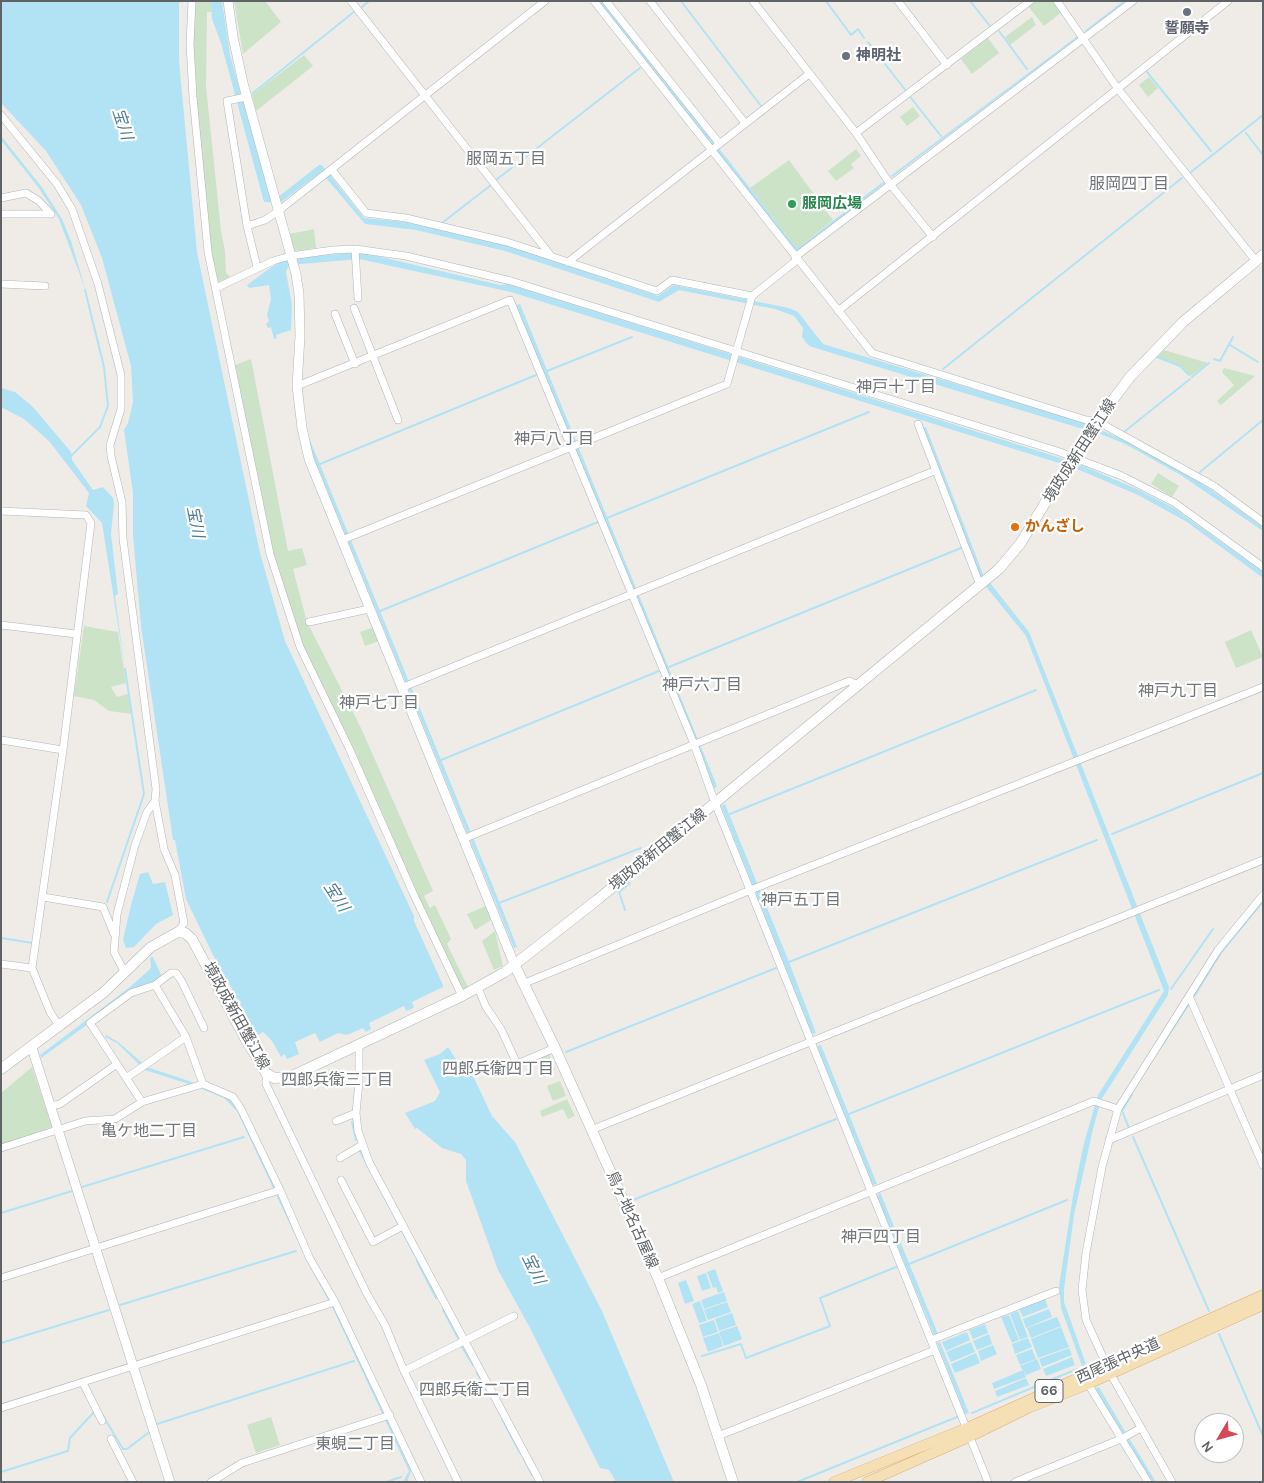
<!DOCTYPE html>
<html>
<head>
<meta charset="utf-8">
<style>
  body { margin:0 }
  #map { position:relative; width:1264px; height:1483px; overflow:hidden; background:#efece8; font-family:Karla,sans-serif }
  canvas { display:block }
  .frame { position:absolute; inset:0; border:2px solid #5f6366; pointer-events:none }
  .north { position:absolute; left:1194px; top:1413px; width:50px; height:50px; box-sizing:border-box; background:#fff; border:1px solid #bfc1c2; border-radius:50%; rotate:233deg; font-size:14px; font-weight:700; line-height:20px; text-align:center; color:#5f6366 }
  .north::after { content:''; display:block; margin:auto; width:18px; height:22px; background:#d44957; clip-path:polygon(50% 0,100% 100%,50% 72%,0 100%) }
</style>
</head>
<body>
<div id="map">
<canvas width="1264" height="1483"></canvas>
<div class="frame"></div>
<div class="north">N</div>
</div>
<script>
const ctx = document.querySelector('canvas').getContext('2d');
ctx.lineJoin = 'round';
function paint(path, color) {
  ctx.fillStyle = color;
  ctx.fill(path, 'evenodd');
}
function shape(rows) {
  const path = new Path2D();
  for (const r of rows) {
    path.moveTo(r[0], r[1]);
    for (let i = 2; i < r.length; i += 2) path.lineTo(r[i], r[i + 1]);
  }
  return path;
}
function stroke(path, color, width, dash) {
  ctx.strokeStyle = color;
  ctx.lineWidth = width;
  ctx.lineCap = dash ? 'butt' : 'round';
  ctx.setLineDash(dash || []);
  ctx.stroke(path);
}
function drawText(font, color, halo, rows, align = 'center') {
  ctx.font = font + ' Karla,"Noto Sans JP",sans-serif';
  ctx.lineWidth = 4.5;
  ctx.setLineDash([]);
  ctx.textBaseline = 'middle';
  ctx.strokeStyle = halo;
  ctx.fillStyle = color;
  for (const [text, x, y, turn = 0] of rows) {
    ctx.save();
    ctx.translate(x, y);
    ctx.rotate((+turn || 0) * Math.PI / 180);
    ctx.textAlign = isNaN(turn) ? turn : align;
    if (halo) ctx.strokeText(text, 0, 0);
    ctx.fillText(text, 0, 0);
    ctx.restore();
  }
}
paint(shape([
  [194,1,211,1,212,12,207,12,206,86,221,231,225,251,226,273,230,277,220,282,218,281,211,251,198,127,193,45],
  [234,1,265,1,281,22,243,54],
  [1034,1,1052,1,1062,12,1044,26,1028,6],
  [1032,17,1036,25,1010,45,1005,37],
  [988,38,999,53,972,74,961,59],
  [304,55,313,66,256,111,252,95],
  [1149,77,1158,88,1148,97,1139,85],
  [913,107,920,116,907,126,900,117],
  [856,149,861,156,851,164,854,168,836,181,828,171],
  [789,160,833,220,802,245,796,247,750,188],
  [314,229,316,248,293,251,289,234],
  [1164,350,1208,363,1191,376,1180,365,1157,357],
  [251,359,288,551,302,548,307,565,293,569,307,622,361,728,433,891,424,896,430,908,435,905,451,939,447,944,469,989,464,991,459,984,303,648,293,621,267,530,235,365],
  [1224,368,1255,376,1221,405,1217,401,1234,385,1222,372],
  [1158,473,1179,486,1172,497,1151,484],
  [84,626,118,632,126,683,111,687,117,697,128,694,132,714,109,711,94,700,74,696],
  [374,627,379,641,365,646,360,632],
  [1251,630,1263,657,1236,668,1225,642],
  [486,906,491,920,475,930,467,914],
  [495,931,503,966,494,970,482,941],
  [549,1054,555,1069,545,1074,540,1062,541,1057],
  [32,1067,52,1127,1,1145,1,1093],
  [560,1081,566,1096,553,1101,547,1086],
  [567,1099,575,1116,568,1119,563,1109,542,1117,540,1111],
  [271,1417,280,1445,256,1453,247,1425]
]), '#cce3c8');
paint(shape([
  [1,1,179,1,179,61,197,252,260,553,285,641,414,916,414,921,443,985,443,987,412,1002,414,1007,412,1009,406,1011,404,1006,369,1023,371,1029,366,1032,363,1028,347,1035,338,1033,320,1042,315,1033,295,1042,299,1054,287,1059,284,1054,281,1057,272,1041,263,1032,252,1038,241,1008,227,979,224,979,215,963,215,959,186,899,175,840,173,840,141,626,133,536,133,493,124,430,128,423,133,402,131,366,102,258,81,205,46,151,1,103],
  [211,1,222,1,230,55,270,197,278,197,319,165,322,165,364,218,406,222,506,245,658,296,674,285,789,308,798,312,823,344,1086,423,1083,429,812,347,808,345,802,337,803,328,794,316,775,309,679,290,659,302,505,251,416,230,365,224,321,172,280,203,264,202,221,43,212,19],
  [599,1,604,1,796,247,802,245,884,181,885,183,798,251,794,249],
  [1,136,41,186,62,219,71,241,86,291,59,219,38,187,1,140],
  [349,253,364,253,500,285,508,284,1064,459,1062,464,511,292,359,259,289,265,286,272,292,305,291,330,276,335,277,338,274,339,271,327,268,328,266,324,269,321,267,315,271,299,269,285,249,288,247,285,270,268,286,259],
  [520,304,717,786,714,789,516,305],
  [1,388,15,392,33,407,71,452,72,460,93,490,103,487,113,498,114,504,111,534,118,594,115,596,125,670,102,523,86,506,89,493,49,441,24,419,1,407],
  [921,427,926,427,983,574,1029,632,1169,987,1168,995,1101,1100,1093,1129,1074,1215,1064,1289,1064,1302,1086,1364,1082,1366,1061,1308,1059,1286,1073,1196,1084,1143,1098,1095,1164,991,1026,636,979,578],
  [305,428,501,906,517,947,514,948,312,453],
  [1101,430,1138,446,1199,481,1263,527,1263,531,1179,474,1125,444,1098,433],
  [1079,464,1139,490,1174,508,1263,572,1263,578,1187,522,1138,495,1077,469],
  [725,804,789,962,816,1033,812,1034,721,806],
  [148,872,153,884,165,882,173,915,156,924,134,947,126,948,123,940,131,905,140,874],
  [1263,899,1263,903,1222,953,1195,997,1193,995,1221,952],
  [153,957,162,977,153,984,131,993,41,1058,40,1055,130,987,149,970,151,967,150,958],
  [106,1035,118,1042,147,1067,195,1083,192,1085,145,1070,117,1043,105,1037],
  [821,1045,877,1184,873,1185,817,1046],
  [448,1047,461,1067,474,1078,492,1116,515,1142,602,1311,674,1482,616,1482,609,1470,600,1468,530,1328,498,1270,466,1181,466,1160,461,1154,442,1148,417,1128,415,1129,405,1113,435,1101,440,1092,424,1060,440,1054],
  [206,1087,234,1102,335,1308,411,1471,407,1482,404,1480,409,1471,333,1309,307,1261,237,1111,224,1098,202,1089],
  [880,1192,938,1334,934,1335,877,1196],
  [715,1269,723,1291,718,1293,716,1287,713,1288,707,1272],
  [706,1273,711,1288,702,1291,697,1276],
  [686,1280,694,1301,685,1304,678,1283],
  [724,1292,727,1301,704,1309,701,1300],
  [1045,1299,1048,1307,1023,1317,1019,1309],
  [700,1301,707,1321,699,1323,692,1304],
  [727,1302,731,1312,708,1320,704,1310],
  [1049,1309,1052,1317,1026,1328,1023,1319],
  [1018,1311,1028,1337,1020,1340,1010,1314],
  [732,1313,736,1325,719,1331,715,1319],
  [1009,1315,1019,1340,1012,1343,1001,1317],
  [1057,1317,1061,1326,1031,1338,1027,1328],
  [714,1320,718,1332,703,1337,699,1325],
  [985,1324,988,1333,973,1339,969,1330],
  [737,1326,742,1339,724,1346,719,1332],
  [1061,1327,1069,1347,1038,1358,1031,1339],
  [967,1332,970,1340,946,1351,942,1342],
  [719,1333,723,1346,708,1352,703,1338],
  [989,1334,992,1344,977,1350,973,1341],
  [1028,1338,1032,1347,1015,1354,1012,1344],
  [940,1342,969,1413,965,1414,937,1343],
  [971,1342,975,1352,951,1362,946,1352],
  [993,1345,997,1354,981,1361,978,1351],
  [1069,1348,1072,1355,1042,1367,1039,1359],
  [1032,1349,1036,1359,1020,1365,1016,1355],
  [976,1353,980,1363,955,1373,951,1364],
  [1072,1357,1075,1365,1046,1376,1043,1369],
  [1037,1359,1041,1369,1026,1375,1020,1366],
  [1023,1370,1026,1377,994,1389,992,1383],
  [1026,1378,1029,1385,997,1397,995,1391],
  [1099,1387,1126,1433,1156,1482,1150,1482,1095,1389]
]), '#b2e3f4');
stroke(shape([
  [681,1,761,106],
  [826,1,851,35,858,29,864,38],
  [970,1,990,26],
  [361,8,369,1],
  [999,31,1027,69],
  [1086,31,1125,1],
  [868,42,906,91],
  [1147,72,1211,151],
  [253,93,355,11],
  [911,98,941,136],
  [1246,133,1263,155],
  [1191,172,1263,115],
  [892,176,1078,37],
  [496,180,640,68],
  [442,223,491,185],
  [1230,345,1258,362],
  [1157,357,1180,366,1189,375],
  [1214,359,1220,361,1233,337],
  [943,369,1182,178],
  [547,371,632,337],
  [1192,377,1209,363],
  [1124,432,1190,379],
  [71,456,100,427,108,406,104,367,85,290],
  [320,464,536,375],
  [1200,472,1263,420],
  [607,518,869,412],
  [380,611,598,522],
  [669,667,961,548],
  [441,760,659,671],
  [730,814,1036,690],
  [1112,834,1263,773],
  [107,902,144,794,125,669],
  [499,903,641,848],
  [625,910,619,892,630,883],
  [1,938,33,943],
  [789,962,1097,840],
  [1171,989,1213,929],
  [1159,1050,1189,1004],
  [566,1052,776,968],
  [849,1114,1159,990],
  [352,1122,356,1140],
  [1129,1128,1122,1111,1132,1094],
  [1133,1137,1209,1311],
  [360,1151,399,1225],
  [82,1187,244,1137],
  [633,1200,836,1119],
  [1,1213,72,1191],
  [402,1231,415,1255],
  [417,1261,436,1298],
  [909,1264,1067,1200],
  [120,1305,296,1251],
  [443,1310,458,1338],
  [1219,1334,1263,1436],
  [1,1343,109,1310],
  [462,1347,473,1365],
  [702,1356,741,1344,746,1358,830,1326,820,1298,896,1267],
  [477,1373,489,1394],
  [972,1413,1077,1369],
  [102,1414,123,1449,127,1449,148,1433],
  [502,1419,520,1453],
  [157,1424,354,1361],
  [524,1459,532,1475],
  [1,1472,68,1451,70,1438,94,1412],
  [386,1482,401,1477],
  [797,1482,957,1417]
]), '#b2e3f4', 2);
const minor = shape([
  [192,1,190,44,193,97,208,252,270,554,300,647,349,748,413,893,462,996],
  [351,1,551,256],
  [594,1,872,353,1086,420,1097,421,1214,486,1263,522],
  [606,1,719,143],
  [650,1,745,123],
  [753,1,856,133,890,184,933,237],
  [898,1,947,65],
  [1057,1,1118,89,1256,261],
  [246,97,227,101,247,226,257,267],
  [1,115,57,184,72,209,98,284,121,375,121,409,110,445,111,456,122,502,123,539,156,789,155,801,164,849,175,875,184,923,178,932],
  [856,133,1030,1],
  [332,170,366,213,406,218,507,242,657,291,672,280,752,296,797,260],
  [1,198,26,193,39,201,51,214],
  [1,214,51,214],
  [247,226,265,220,277,212,545,1],
  [355,249,358,298],
  [795,257,1133,1],
  [568,262,809,74],
  [1,284,45,286],
  [216,288,273,261,290,256,333,250,355,249,406,256,511,281,1057,451,1122,476,1175,503,1263,567],
  [354,308,398,420],
  [838,311,1228,1],
  [335,314,355,364],
  [297,386,510,300,694,744,715,803,988,1482],
  [918,424,980,585],
  [1,511,86,515,91,523,63,750,32,968,50,1012,60,1027],
  [342,540,727,384,752,296],
  [309,622,369,609],
  [1,625,76,634],
  [401,688,934,471],
  [1,740,63,750],
  [463,839,849,681,858,685],
  [43,897,103,907,114,934],
  [1,964,32,968],
  [125,973,114,952,117,914,135,845,147,812,155,801],
  [525,983,753,889,1263,687],
  [155,985,186,1037,203,1084],
  [478,988,486,1007,501,1029,517,1064,555,1048],
  [1189,996,1263,1165],
  [359,1044,359,1082,356,1113,358,1131,369,1162,540,1482],
  [266,1073,266,1084,367,1294,385,1325,404,1371,458,1482],
  [126,1078,186,1037],
  [142,1102,90,1023,131,993,155,985,171,973,176,973,182,982,204,1028],
  [51,1106,60,1104,117,1064],
  [336,1121,356,1113],
  [591,1130,1263,860],
  [1109,1140,1263,1075],
  [1,1148,85,1121,115,1119,142,1102,203,1084,233,1097,241,1109,280,1190,310,1259,335,1302,421,1482],
  [340,1158,362,1145],
  [341,1180,373,1242,403,1226],
  [1,1278,280,1190],
  [658,1278,1094,1101,1118,1109],
  [931,1340,1056,1291],
  [1107,1366,1086,1320,1082,1290,1086,1253,1102,1167,1118,1109,1218,950,1263,895],
  [404,1371,514,1316],
  [1110,1373,1172,1482],
  [83,1383,102,1421],
  [1088,1384,1148,1482],
  [1,1408,335,1302],
  [718,1436,935,1350],
  [111,1439,133,1482],
  [211,1482,242,1463,390,1415],
  [1015,1482,1121,1439,1141,1428]
]);
const tertiary = shape([
  [228,1,233,37,243,83,296,274,299,294,300,336,297,386,302,428,309,459,515,966],
  [32,1048,170,1482]
]);
const secondary = shape([
  [515,966,555,1048,658,1278,701,1385,733,1482],
  [1,1069,103,993,151,947,178,932,185,933,192,939,246,1040,266,1073,274,1078,290,1077,462,996,505,972,597,900,999,569,1020,544,1088,433,1130,377,1183,322,1263,255]
]);
const primary = shape([
  [834,1482,967,1428,1263,1295],
  [867,1482,971,1436,1028,1408,1088,1384,1263,1305]
]);
stroke(minor, '#b2b5b8', 8);
stroke(tertiary, '#b2b5b8', 10);
stroke(secondary, '#b2b5b8', 11);
stroke(primary, '#e0ac70', 11);
stroke(minor, '#fff', 7);
stroke(tertiary, '#fff', 9);
stroke(secondary, '#fff', 10);
stroke(primary, '#f5e0b6', 10);
for (const [x, y, r, color] of [
  [1187,12,5,"#6b7280"],
  [846,56,5,"#6b7280"],
  [792,204,5,"#2e9e5b"],
  [1015,527,5,"#e8710a"]
]) {
  const dot = new Path2D();
  dot.arc(x, y, r, 0, 2 * Math.PI);
  ctx.fillStyle = color;
  ctx.fill(dot);
  stroke(dot, '#fff', 2);
}
for (const [x, y, w] of [
  [1049,1391,28]
]) {
  const box = new Path2D();
  box.roundRect(x - w / 2, y - 11.5, w, 23, 4);
  ctx.fillStyle = '#fff';
  ctx.fill(box);
  stroke(box, '#5f6366', 1);
}
drawText('bold 14px', '#5f6366', null, [
  ["66",1049,1391]
]);
drawText('bold 15px', '#5b616d', '#fff', [
  ["誓願寺",1187,29],
  ["神明社",856,56,"left"]
]);
drawText('bold 15px', '#27864d', '#fff', [
  ["服岡広場",802,204]
], 'left');
drawText('15px', '#5f6366', '#fff', [
  ["境政成新田蟹江線",1080,451,-57],
  ["境政成新田蟹江線",658,850,-39],
  ["境政成新田蟹江線",236,1016,61],
  ["鳥ヶ地名古屋線",632,1220,66],
  ["西尾張中央道",1118,1361,-24]
]);
drawText('bold 15px', '#c56008', '#fff', [
  ["かんざし",1025,527]
], 'left');
drawText('italic 16px', '#497b94', '#fff', [
  ["宝川",122,124,72],
  ["宝川",195,522,79],
  ["宝川",336,897,57],
  ["宝川",533,1269,64]
]);
drawText('16px', '#707577', '#fff', [
  ["服岡五丁目",506,159],
  ["服岡四丁目",1129,184],
  ["神戸十丁目",896,387],
  ["神戸八丁目",554,439],
  ["神戸六丁目",702,685],
  ["神戸九丁目",1178,691],
  ["神戸七丁目",379,703],
  ["神戸五丁目",801,900],
  ["四郎兵衛四丁目",498,1069],
  ["四郎兵衛三丁目",337,1080],
  ["亀ケ地二丁目",149,1131],
  ["神戸四丁目",881,1237],
  ["四郎兵衛二丁目",475,1390],
  ["東蜆二丁目",355,1444]
]);
</script>
</body>
</html>
